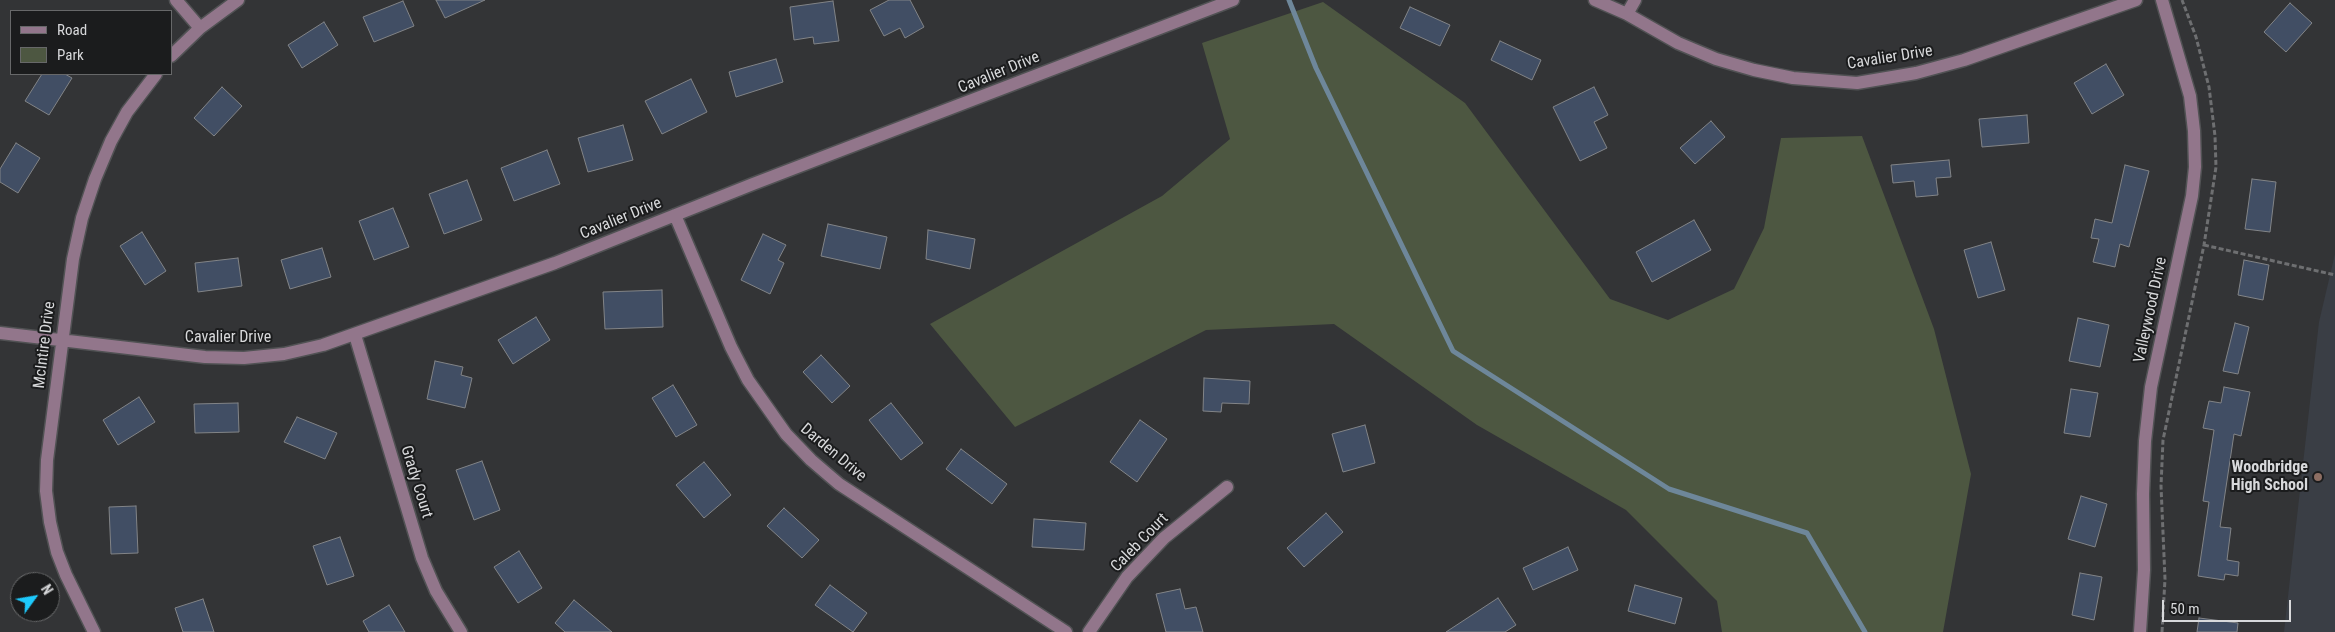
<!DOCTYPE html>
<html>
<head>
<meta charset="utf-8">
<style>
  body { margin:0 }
  #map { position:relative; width:2335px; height:632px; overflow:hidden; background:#333436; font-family:"Roboto Condensed",sans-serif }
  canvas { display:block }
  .legend { position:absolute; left:10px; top:10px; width:162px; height:65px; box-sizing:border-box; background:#1b1c1d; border:1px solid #676869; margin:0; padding:6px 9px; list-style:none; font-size:15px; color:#d8d9db }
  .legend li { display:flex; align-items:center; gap:10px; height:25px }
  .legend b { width:25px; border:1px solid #676869 }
  .north { position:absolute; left:10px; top:572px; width:50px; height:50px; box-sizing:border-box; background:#1b1c1d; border:1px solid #676869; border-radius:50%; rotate:58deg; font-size:14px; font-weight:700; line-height:20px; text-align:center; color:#d8d9db }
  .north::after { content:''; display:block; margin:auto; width:18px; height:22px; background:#1dc9fc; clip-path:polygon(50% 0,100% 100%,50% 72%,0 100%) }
  .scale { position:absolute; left:2162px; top:600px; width:129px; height:22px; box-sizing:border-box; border:2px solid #d8d9db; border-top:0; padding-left:6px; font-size:15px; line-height:18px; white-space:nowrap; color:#d8d9db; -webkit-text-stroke:4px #1b1c1d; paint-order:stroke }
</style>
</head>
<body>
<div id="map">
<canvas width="2335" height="632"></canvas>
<ul class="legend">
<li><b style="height:6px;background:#92768b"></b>Road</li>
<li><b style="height:14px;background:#4d5741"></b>Park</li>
</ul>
<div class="north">N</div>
<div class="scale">50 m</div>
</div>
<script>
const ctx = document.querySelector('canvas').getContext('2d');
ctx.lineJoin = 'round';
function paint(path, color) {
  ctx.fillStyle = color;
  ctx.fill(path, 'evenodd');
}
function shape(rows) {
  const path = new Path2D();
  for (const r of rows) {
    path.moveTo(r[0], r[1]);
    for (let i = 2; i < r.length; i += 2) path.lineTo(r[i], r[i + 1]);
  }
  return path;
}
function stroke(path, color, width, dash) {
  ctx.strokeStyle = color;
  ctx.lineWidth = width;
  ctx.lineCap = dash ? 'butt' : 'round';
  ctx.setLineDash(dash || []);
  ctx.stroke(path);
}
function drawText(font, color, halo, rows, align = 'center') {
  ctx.font = font + ' "Roboto Condensed",sans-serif';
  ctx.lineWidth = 4;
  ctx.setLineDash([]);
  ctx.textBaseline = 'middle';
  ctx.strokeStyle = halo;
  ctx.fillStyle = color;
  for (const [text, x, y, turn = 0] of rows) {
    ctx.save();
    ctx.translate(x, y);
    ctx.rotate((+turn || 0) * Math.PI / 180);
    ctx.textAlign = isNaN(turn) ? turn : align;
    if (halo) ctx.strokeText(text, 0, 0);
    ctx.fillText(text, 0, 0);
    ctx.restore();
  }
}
paint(shape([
  [2335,254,2335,632,2284,632,2319,322]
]), '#3a3e45');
paint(shape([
  [1323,2,1465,103,1610,299,1668,320,1734,289,1764,228,1781,138,1862,136,1934,329,1971,474,1943,632,1722,632,1717,601,1626,510,1477,425,1334,324,1206,330,1015,427,930,324,1162,196,1230,139,1202,43]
]), '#4d5741');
stroke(shape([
  [1289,0,1316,68,1453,351,1669,489,1807,533,1865,632]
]), '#6e879a', 5);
const building = shape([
  [436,0,485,0,445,18,436,0],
  [889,0,910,0,924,27,905,38,900,28,884,36,870,10,889,0],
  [403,1,414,26,374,42,363,17,403,1],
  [833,1,839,41,814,44,813,37,794,40,790,7,833,1],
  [2290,3,2312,23,2286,52,2264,32,2290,3],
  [1410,7,1450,25,1440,46,1400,28,1410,7],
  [324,22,338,45,302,68,288,45,324,22],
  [1500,41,1541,60,1532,80,1491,60,1500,41],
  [776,59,783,82,736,97,729,72,776,59],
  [2106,64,2124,95,2092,114,2074,83,2106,64],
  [42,74,65,74,72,78,49,115,25,101,42,74],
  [691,79,707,112,662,134,645,101,691,79],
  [222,87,242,106,214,136,194,118,222,87],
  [1594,87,1608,115,1594,122,1607,148,1580,161,1553,107,1594,87],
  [2027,115,2029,143,1982,147,1979,119,2027,115],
  [1711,121,1725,137,1695,164,1680,148,1711,121],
  [623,125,633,160,588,172,578,138,623,125],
  [16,143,40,158,18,193,0,182,0,169,16,143],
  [547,150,560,184,514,201,501,168,547,150],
  [1949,160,1951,177,1936,178,1938,195,1916,197,1914,181,1893,183,1891,165,1949,160],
  [2125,165,2149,171,2129,247,2120,244,2115,267,2093,262,2099,239,2091,238,2095,219,2112,223,2125,165],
  [2252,179,2276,182,2270,232,2245,229,2252,179],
  [467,180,482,220,444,234,429,194,467,180],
  [393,208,409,247,374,260,359,221,393,208],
  [1694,220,1711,250,1652,282,1636,252,1694,220],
  [828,224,887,237,880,269,821,256,828,224],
  [928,230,975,239,970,269,926,259,928,230],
  [142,232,166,271,145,285,120,246,142,232],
  [763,234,786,245,778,260,784,263,770,294,741,280,763,234],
  [1991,242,2005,290,1978,298,1964,250,1991,242],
  [322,248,331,277,290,289,281,260,322,248],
  [238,258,242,286,198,292,195,263,238,258],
  [2244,260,2269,265,2263,300,2238,295,2244,260],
  [662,290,663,327,605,329,603,292,662,290],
  [536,317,550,340,513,364,498,340,536,317],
  [2078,318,2109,325,2100,367,2069,361,2078,318],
  [2235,323,2249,327,2238,374,2223,371,2235,323],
  [821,355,850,386,832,403,803,372,821,355],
  [435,361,463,367,461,375,472,378,465,408,427,399,435,361],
  [1204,378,1250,381,1249,404,1222,403,1221,412,1203,411,1204,378],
  [673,385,697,425,676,437,652,398,673,385],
  [2224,387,2250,392,2241,436,2234,434,2220,527,2231,528,2227,560,2239,562,2238,576,2225,574,2224,580,2198,576,2209,502,2203,501,2214,430,2203,428,2209,401,2221,403,2224,387],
  [2071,389,2098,393,2090,437,2064,433,2071,389],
  [139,397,155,422,118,445,103,420,139,397],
  [238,403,239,432,195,433,194,404,238,403],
  [891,403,923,443,901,460,869,420,891,403],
  [297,417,337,433,325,459,284,442,297,417],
  [1140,420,1167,439,1137,482,1110,462,1140,420],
  [1365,425,1375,463,1343,472,1332,434,1365,425],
  [961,449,1007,484,992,504,946,469,961,449],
  [482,461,500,510,474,520,456,470,482,461],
  [704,462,731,495,704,518,676,485,704,462],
  [2081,496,2107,504,2095,547,2068,539,2081,496],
  [136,506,138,553,111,554,109,507,136,506],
  [784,508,819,540,802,558,767,526,784,508],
  [1326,513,1343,532,1304,567,1287,548,1326,513],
  [1034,519,1086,523,1084,550,1032,547,1034,519],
  [340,537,354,576,327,585,313,546,340,537],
  [1568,547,1578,570,1533,590,1523,568,1568,547],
  [519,551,542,588,518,603,494,567,519,551],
  [2080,573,2102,577,2094,620,2072,615,2080,573],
  [830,585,867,613,853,632,815,605,830,585],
  [1635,585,1682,598,1675,624,1628,611,1635,585],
  [1180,589,1185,609,1196,607,1203,632,1166,632,1156,594,1180,589],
  [1498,598,1516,625,1505,632,1446,632,1498,598],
  [203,599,214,632,183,632,175,608,203,599],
  [574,600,612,632,565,632,555,623,574,600],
  [389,605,405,632,369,632,363,621,389,605],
  [2199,618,2238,623,2237,632,2197,632,2199,618]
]);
paint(building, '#414e64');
stroke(building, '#828487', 1);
const minor = shape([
  [176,0,200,28],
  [1595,0,1627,14,1678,43,1716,59,1754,70,1793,78,1857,83,1916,73,1964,60,2136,0],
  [1627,14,1635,0],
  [171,56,200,28,238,0],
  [675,215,731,347,748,380,786,434,811,460,839,484,1066,632],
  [0,333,205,357,244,358,284,354,323,345,555,263,753,184,1233,0],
  [355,335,422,558,436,591,461,632],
  [94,632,66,575,57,552,50,522,46,491,47,460,73,259,82,218,95,179,111,141,127,112,156,74],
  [1089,632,1127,577,1164,538,1227,487],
  [2140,632,2144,570,2143,494,2145,441,2151,387,2192,196,2195,167,2194,131,2190,96,2162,0]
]);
stroke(minor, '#515254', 15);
stroke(shape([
  [2204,245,2335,275],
  [2162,632,2165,579,2161,486,2163,440,2204,245,2216,167,2215,136,2209,87,2196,37,2182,0]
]), '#6e6f71', 3, [5, 2.5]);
stroke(minor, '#92768b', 12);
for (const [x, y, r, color] of [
  [2318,477,5,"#8d6e63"]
]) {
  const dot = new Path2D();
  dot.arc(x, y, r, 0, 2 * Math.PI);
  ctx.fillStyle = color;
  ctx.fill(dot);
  stroke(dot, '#1b1c1d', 2);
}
drawText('16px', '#d8d9db', '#1b1c1d', [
  ["Cavalier Drive",1890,58,-9],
  ["Cavalier Drive",999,73,-22],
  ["Cavalier Drive",621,219,-22],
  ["Valleywood Drive",2151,310,-78],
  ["Cavalier Drive",228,338],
  ["McIntire Drive",45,345,-83],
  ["Darden Drive",833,453,40],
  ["Grady Court",416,482,73],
  ["Caleb Court",1140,543,-46]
]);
drawText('bold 16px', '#d8d9db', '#1b1c1d', [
  ["Woodbridge",2308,468],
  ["High School",2308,486]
], 'right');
</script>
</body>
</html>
